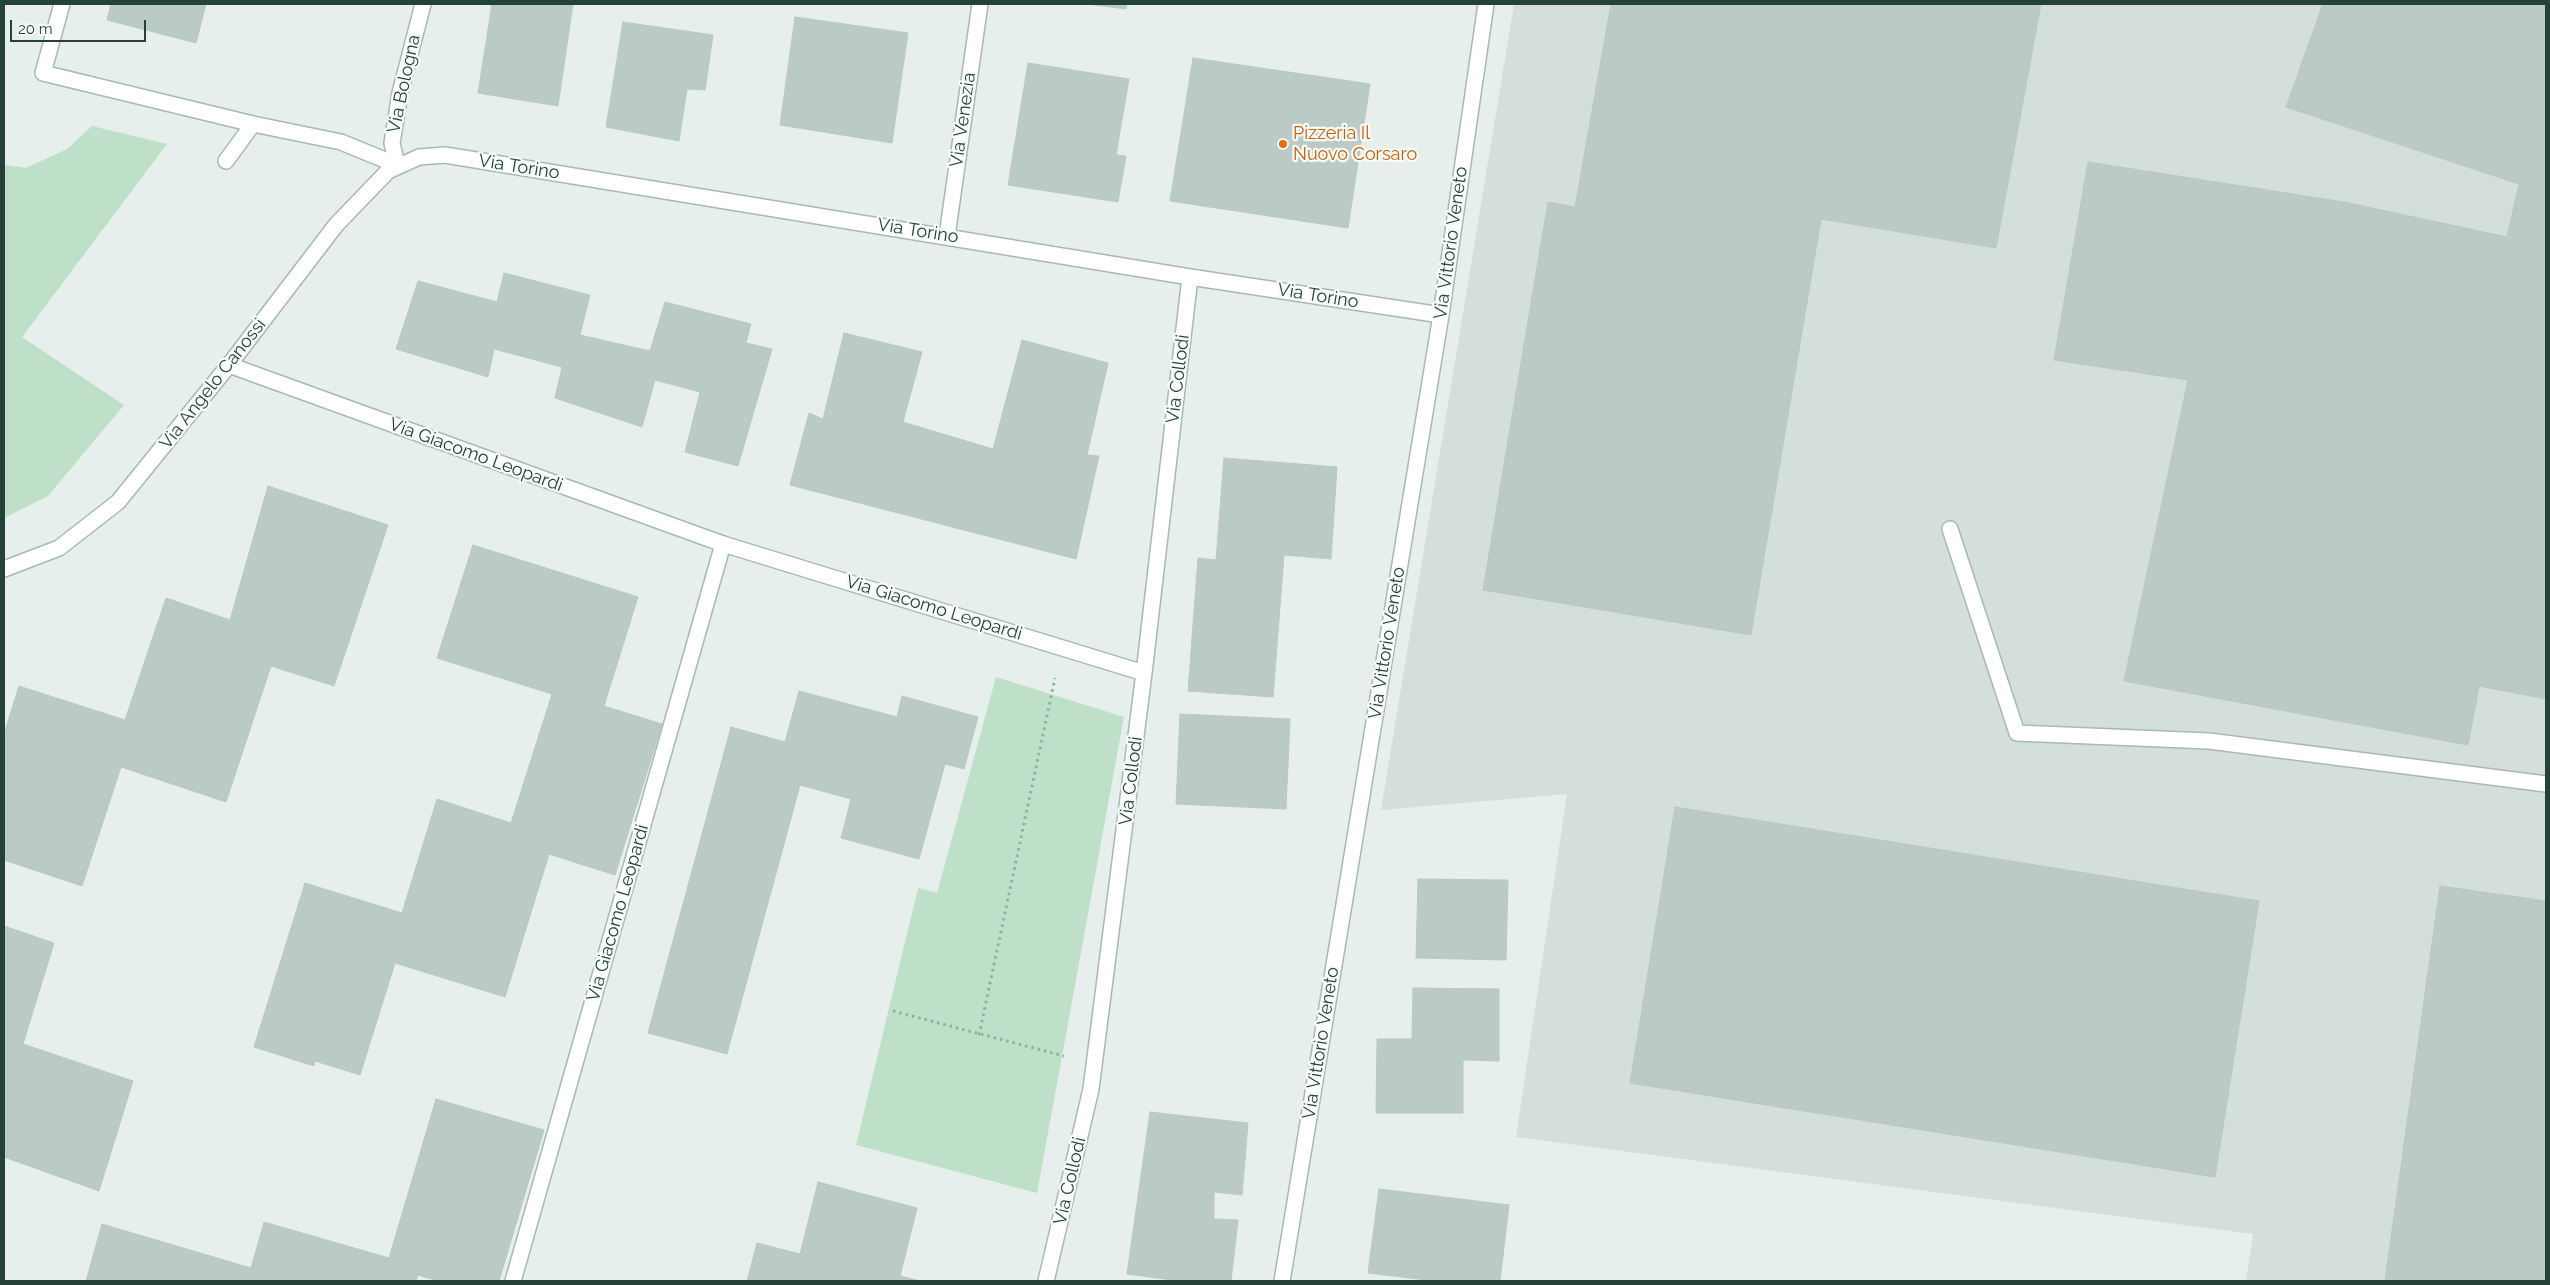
<!DOCTYPE html>
<html>
<head>
<meta charset="utf-8">
<style>
  body { margin:0 }
  #map { position:relative; width:2550px; height:1285px; overflow:hidden; background:#e6efeb; font-family:Raleway,sans-serif }
  canvas { display:block }
  .frame { position:absolute; inset:0; border:5px solid #24423a; pointer-events:none }
  .scale { position:absolute; left:10px; top:20px; width:136px; height:22px; box-sizing:border-box; border:2px solid #24423a; border-top:0; padding-left:6px; font-size:15px; line-height:18px; white-space:nowrap; color:#24423a; -webkit-text-stroke:4px #f7fbf9; paint-order:stroke }
</style>
</head>
<body>
<div id="map">
<canvas width="2550" height="1285"></canvas>
<div class="frame"></div>
<div class="scale">20 m</div>
</div>
<script>
const ctx = document.querySelector('canvas').getContext('2d');
ctx.lineJoin = 'round';
function paint(path, color) {
  ctx.fillStyle = color;
  ctx.fill(path, 'evenodd');
}
function shape(rows) {
  const path = new Path2D();
  for (const r of rows) {
    path.moveTo(r[0], r[1]);
    for (let i = 2; i < r.length; i += 2) path.lineTo(r[i], r[i + 1]);
  }
  return path;
}
function stroke(path, color, width, dash) {
  ctx.strokeStyle = color;
  ctx.lineWidth = width;
  ctx.lineCap = dash ? 'butt' : 'round';
  ctx.setLineDash(dash || []);
  ctx.stroke(path);
}
function drawText(font, color, halo, rows, align = 'center') {
  ctx.font = font + ' Raleway,sans-serif';
  ctx.lineWidth = 4.5;
  ctx.setLineDash([]);
  ctx.textBaseline = 'middle';
  ctx.strokeStyle = halo;
  ctx.fillStyle = color;
  for (const [text, x, y, turn = 0] of rows) {
    ctx.save();
    ctx.translate(x, y);
    ctx.rotate((+turn || 0) * Math.PI / 180);
    ctx.textAlign = isNaN(turn) ? turn : align;
    if (halo) ctx.strokeText(text, 0, 0);
    ctx.fillText(text, 0, 0);
    ctx.restore();
  }
}
paint(shape([
  [1514,4,2546,4,2546,1281,2246,1281,2253,1234,1516,1137,1567,794,1381,810]
]), '#d4dfda');
paint(shape([
  [92,126,167,144,22,337,124,405,48,496,4,518,4,165,26,168,67,149],
  [996,677,1124,717,1037,1193,856,1145,918,888,937,893]
]), '#bfe0c8');
const building = shape([
  [111,4,206,4,196,43,107,20,111,4],
  [492,4,573,4,558,106,478,93,492,4],
  [1087,4,1127,4,1126,9,1087,4],
  [1611,4,2041,4,1996,248,1821,219,1751,635,1483,590,1548,202,1575,207,1611,4],
  [2323,4,2546,4,2546,699,2479,686,2468,745,2124,681,2188,380,2054,360,2088,162,2344,202,2507,237,2519,184,2286,107,2323,4],
  [795,17,908,33,892,143,780,125,795,17],
  [623,22,713,35,705,90,687,89,679,141,606,127,623,22],
  [1193,58,1370,84,1348,228,1170,201,1193,58],
  [1028,63,1129,79,1116,155,1126,156,1118,202,1008,185,1028,63],
  [504,273,590,295,580,335,650,351,665,302,751,324,746,343,772,349,738,466,685,452,700,392,655,380,642,427,555,398,562,367,494,349,488,377,396,349,418,281,497,302,504,273],
  [844,333,922,352,903,422,993,449,1022,340,1108,363,1087,455,1099,456,1076,559,790,485,809,413,823,419,844,333],
  [1224,458,1337,467,1331,559,1284,555,1273,697,1188,691,1198,558,1216,560,1224,458],
  [268,486,388,525,334,686,271,666,226,802,121,767,82,886,4,860,4,734,19,686,125,720,166,598,230,620,268,486],
  [473,545,638,597,604,706,662,724,615,875,549,854,505,997,395,963,360,1075,315,1061,314,1066,254,1047,305,883,402,913,437,799,511,823,552,694,437,658,473,545],
  [799,691,897,717,902,696,978,717,964,769,945,764,919,859,841,838,851,799,800,785,727,1054,648,1033,731,727,785,742,799,691],
  [1180,714,1290,719,1286,809,1176,804,1180,714],
  [1675,807,2259,901,2215,1177,1630,1083,1675,807],
  [1418,879,1508,880,1506,960,1416,958,1418,879],
  [2440,886,2546,901,2546,1281,2385,1281,2440,886],
  [4,926,54,943,23,1044,133,1081,99,1191,4,1157,4,926],
  [1413,988,1499,989,1499,1061,1463,1060,1463,1113,1376,1113,1377,1039,1412,1039,1413,988],
  [436,1099,544,1130,499,1281,438,1281,418,1275,416,1281,86,1281,102,1224,251,1268,264,1222,389,1258,436,1099],
  [1150,1112,1248,1123,1242,1195,1214,1192,1214,1219,1238,1220,1231,1281,1180,1281,1127,1274,1150,1112],
  [818,1182,917,1208,900,1276,920,1281,747,1281,757,1243,800,1254,818,1182],
  [1379,1189,1509,1205,1500,1281,1435,1281,1368,1273,1379,1189]
]);
paint(building, '#bbcac4');
stroke(building, '#b8c9c2', 1);
const service = shape([
  [62,4,43,73,253,124,341,142,397,165],
  [226,161,253,124],
  [1950,529,2017,733,2209,741,2546,784],
  [513,1281,723,544]
]);
const minor = shape([
  [397,165,392,143,400,93,423,4],
  [947,236,980,4],
  [229,365,723,544,1144,673],
  [4,569,59,548,118,502,229,365,336,225,388,171,419,157,445,155,1190,277,1441,315],
  [1046,1281,1091,1089,1144,673,1190,277],
  [1282,1281,1441,315,1486,4]
]);
stroke(service, '#a8b8b2', 18);
stroke(minor, '#a8b8b2', 18);
stroke(shape([
  [893,1011,1064,1056],
  [979,1035,1055,678]
]), '#86b3a5', 3, [2.5, 4]);
stroke(service, '#fff', 15);
stroke(minor, '#fff', 15);
for (const [x, y, r, color] of [
  [1283,144,5,"#e8710a"]
]) {
  const dot = new Path2D();
  dot.arc(x, y, r, 0, 2 * Math.PI);
  ctx.fillStyle = color;
  ctx.fill(dot);
  stroke(dot, '#f7fbf9', 2);
}
drawText('18px', '#24423a', '#f7fbf9', [
  ["Via Bologna",404,84,-78],
  ["Via Venezia",963,120,-82],
  ["Via Torino",519,167,9],
  ["Via Torino",918,231,9],
  ["Via Vittorio Veneto",1451,243,-82],
  ["Via Torino",1318,296,9],
  ["Via Collodi",1178,379,-83],
  ["Via Angelo Canossi",213,384,-52],
  ["Via Giacomo Leopardi",476,455,20],
  ["Via Giacomo Leopardi",934,608,17],
  ["Via Vittorio Veneto",1387,643,-81],
  ["Via Collodi",1131,781,-83],
  ["Via Giacomo Leopardi",618,913,-74],
  ["Via Vittorio Veneto",1321,1043,-81],
  ["Via Collodi",1070,1181,-77]
]);
drawText('18px', '#c56008', '#f7fbf9', [
  ["Pizzeria Il",1293,134],
  ["Nuovo Corsaro",1293,155]
], 'left');
</script>
</body>
</html>
